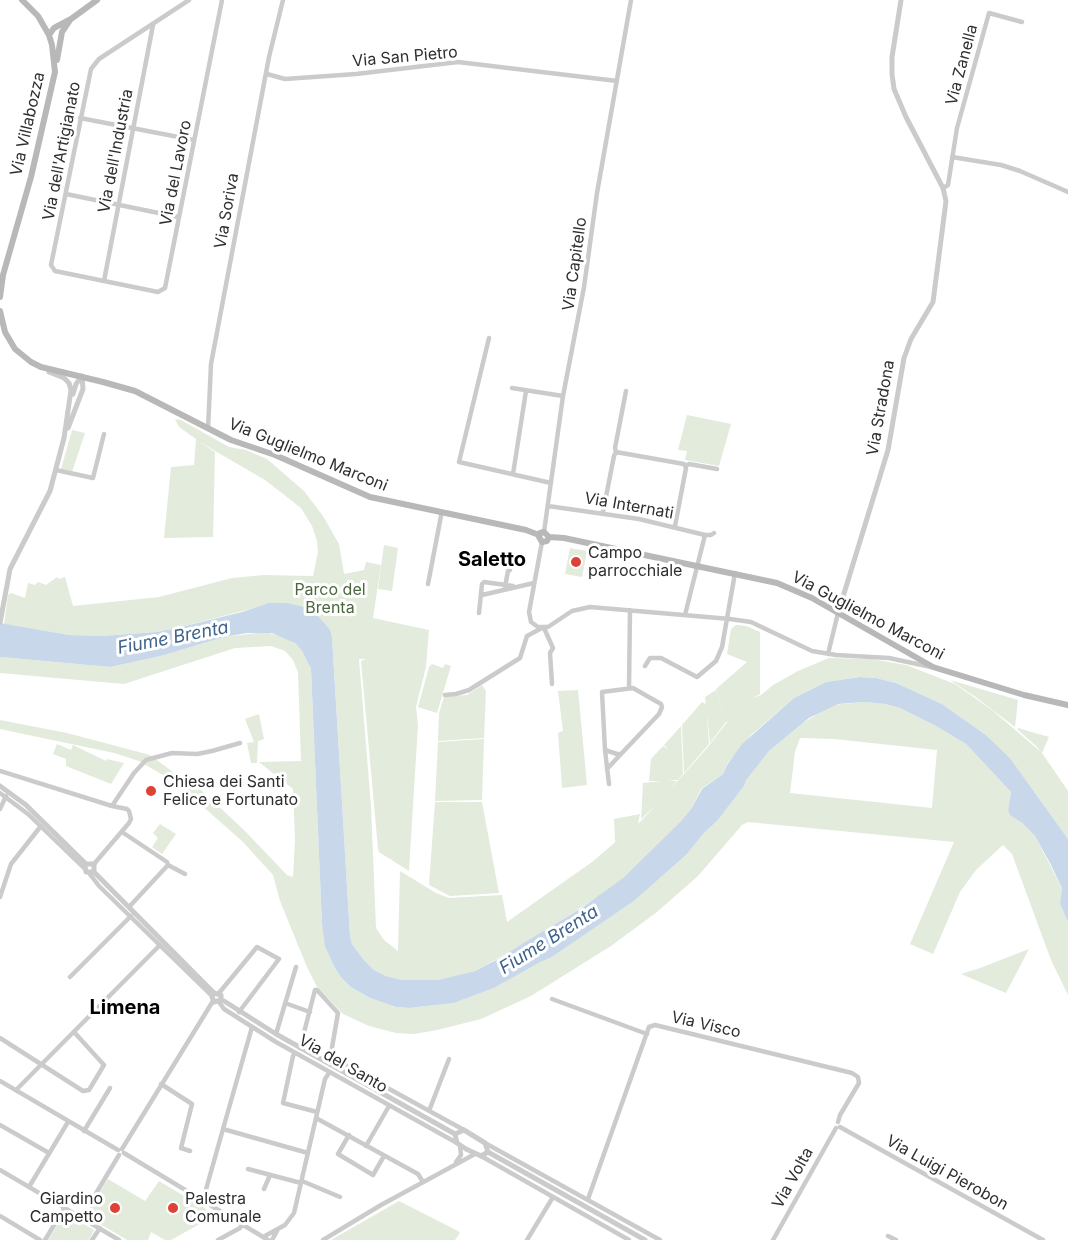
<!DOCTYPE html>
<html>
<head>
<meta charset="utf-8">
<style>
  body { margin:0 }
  canvas { display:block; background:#fff }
</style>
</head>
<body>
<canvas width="1068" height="1240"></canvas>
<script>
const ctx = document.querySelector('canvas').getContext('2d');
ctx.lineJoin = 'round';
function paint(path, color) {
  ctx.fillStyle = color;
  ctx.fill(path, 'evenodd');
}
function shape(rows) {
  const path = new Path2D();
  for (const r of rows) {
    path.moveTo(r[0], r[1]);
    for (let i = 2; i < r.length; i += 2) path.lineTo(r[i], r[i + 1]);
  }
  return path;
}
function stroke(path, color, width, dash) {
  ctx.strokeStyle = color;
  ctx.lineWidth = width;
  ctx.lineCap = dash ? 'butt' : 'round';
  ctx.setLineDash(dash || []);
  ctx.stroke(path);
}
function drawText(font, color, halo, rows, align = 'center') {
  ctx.font = font + ' Inter,sans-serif';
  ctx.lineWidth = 6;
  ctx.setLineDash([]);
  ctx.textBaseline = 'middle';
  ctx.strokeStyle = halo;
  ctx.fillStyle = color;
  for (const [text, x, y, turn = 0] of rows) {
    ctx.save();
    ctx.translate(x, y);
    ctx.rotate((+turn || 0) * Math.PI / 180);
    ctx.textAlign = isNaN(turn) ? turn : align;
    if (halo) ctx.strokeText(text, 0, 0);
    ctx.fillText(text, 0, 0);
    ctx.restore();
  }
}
paint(shape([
  [687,415,731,424,719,466,685,460,687,451,678,450],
  [175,419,181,420,229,447,246,450,267,459,304,491,323,516,339,544,344,574,364,570,366,562,381,565,373,618,429,630,426,667,416,707,418,725,409,871,379,852,378,849,361,661,366,659,359,659,371,806,376,928,384,940,398,951,400,871,436,893,449,898,502,895,507,922,592,862,626,833,615,842,614,819,640,814,638,824,656,805,641,819,643,783,662,781,649,781,651,759,663,746,668,749,664,745,681,726,683,774,678,780,667,780,677,781,667,793,707,748,728,721,726,722,716,689,747,662,727,654,731,629,736,625,746,626,760,632,760,694,751,699,761,695,773,685,798,671,829,658,872,659,906,665,955,684,992,710,1041,752,1036,746,1018,730,1018,728,1049,737,1042,753,1068,791,1068,839,1010,758,986,735,942,704,896,683,876,678,860,677,826,682,794,698,751,735,727,764,723,774,701,789,691,809,681,821,623,878,599,896,532,939,475,971,438,980,402,980,386,976,374,970,364,960,352,944,350,936,332,637,318,616,304,607,254,608,177,628,156,632,102,636,69,635,4,624,8,595,11,593,25,598,28,583,35,585,38,582,46,585,57,577,59,579,65,577,73,606,159,597,232,578,264,575,313,576,318,552,317,541,312,526,301,508,265,480,198,441,215,452,213,537,164,538,171,467,194,465,196,439,179,427],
  [72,430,85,433,72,472,61,469],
  [384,545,398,548,392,591,378,589],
  [570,548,587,551,582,577,565,574],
  [265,632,285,637,295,643,302,651,311,669,322,924,326,946,334,966,351,987,370,998,396,1007,409,1008,454,1003,494,988,540,961,552,957,634,901,686,855,704,833,718,820,744,786,745,780,769,751,803,723,832,705,865,702,885,704,900,708,936,726,966,744,1011,792,1008,810,1035,836,1062,888,1060,904,1068,922,1068,995,1051,960,1012,854,1003,845,976,870,960,892,933,954,910,944,954,842,748,822,742,825,698,876,657,912,611,946,531,996,481,1019,437,1030,414,1034,396,1033,369,1026,343,1014,317,987,307,967,280,901,273,875,242,841,175,782,139,761,114,753,0,729,0,720,67,733,150,755,197,790,199,788,244,830,287,875,293,877,295,840,293,789,259,762,301,761,298,672,293,660,285,651,271,646,235,648,124,684,0,673,0,657,110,667,161,656,224,637],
  [800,738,834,739,937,750,932,808,790,793,795,752],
  [432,664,443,668,445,664,451,666,437,713,418,707,429,667],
  [950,680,1018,700,1015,727,977,698],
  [482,685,486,691,484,738,438,741,439,713,444,697,467,695],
  [578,690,587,785,562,788,558,733,563,731,558,691],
  [716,690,726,722,710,743,705,697],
  [702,702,706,704,709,744,684,773,682,725],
  [259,714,264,739,258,741,257,763,251,763,247,743,254,742,245,719],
  [484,739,482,800,435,801,438,742],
  [57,744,71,750,73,745,106,761,107,759,124,763,111,784,66,766,66,759,53,754],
  [435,802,482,802,499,893,450,896,429,885],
  [160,824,176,834,162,854,152,847,158,838,153,833],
  [1029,949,1006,993,961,974,980,968],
  [108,1179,145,1201,159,1181,216,1215,171,1240,165,1240,151,1232,148,1240,127,1240,85,1215],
  [399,1201,458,1231,460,1233,455,1240,331,1240],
  [65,1213,94,1230,89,1240,48,1240]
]), '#e2ebdc');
paint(shape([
  [269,603,287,603,304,607,318,616,330,630,332,637,350,936,352,944,364,960,374,970,386,976,402,980,438,980,475,971,496,960,583,907,623,878,681,821,691,809,702,789,723,774,727,765,742,744,794,698,826,682,860,677,876,678,896,683,942,704,986,735,1010,758,1068,839,1068,922,1060,904,1062,888,1051,865,1035,836,1022,823,1010,815,1008,810,1011,792,966,744,936,726,900,708,885,704,865,702,838,704,809,718,769,751,746,780,744,786,718,820,704,833,686,855,634,901,552,957,540,962,494,988,454,1003,409,1008,396,1007,370,998,351,987,341,977,334,966,325,946,322,924,311,669,302,651,295,643,272,633,247,633,224,637,161,656,110,667,0,657,0,623,69,635,102,636,156,632,177,628,242,612]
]), '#c8d8ea');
stroke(shape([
  [189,0,99,59,91,69,51,265,55,271,158,292,165,288,222,0],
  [267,74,285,79,356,74,458,62,617,81],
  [80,118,194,140],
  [952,157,1001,165,1020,171,1068,192],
  [943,188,948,185,957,128,989,13,1022,22],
  [66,194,178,217],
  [104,281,153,25],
  [489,338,459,462,551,483],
  [512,388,563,396],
  [208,429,211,364,269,57,283,0],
  [616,452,684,464,686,468,675,526],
  [685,466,689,464,717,469],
  [56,470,93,478,104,434],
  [513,474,526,391],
  [548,506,639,519,705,535,711,535,714,533],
  [603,512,614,456,616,452,615,448,626,391],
  [544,532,563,396,584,287,597,193,631,0],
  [542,542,529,612,531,622,538,627,548,627,572,611,590,607,730,619,751,622,812,651,836,655,889,658,931,667],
  [428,584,441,516],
  [505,587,508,571,510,570],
  [482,595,534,583],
  [479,613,482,584,484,582,513,586],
  [685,615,705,535],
  [544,628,553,648,550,653,552,684],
  [828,654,838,613],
  [645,666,650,658,661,658,697,677,716,661,722,647,735,573],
  [629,688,630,610],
  [445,695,456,694,469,690,520,658,527,636,542,628],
  [605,750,617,754,621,754,659,714,662,707,661,704,633,688,602,692,605,750,609,784],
  [607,769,621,754],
  [0,771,112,806,127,809,129,811,131,819,129,823,94,864],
  [0,793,28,814,85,869],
  [112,806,134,773,146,760,172,753,197,754,212,751,240,743],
  [0,809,6,796],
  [122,832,167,862,168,865,185,874],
  [89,873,99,886,212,996],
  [0,897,11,864,41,826],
  [129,907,168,865],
  [70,977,131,916],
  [219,993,257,947,279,959,239,1012],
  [552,999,647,1034],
  [219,1002,224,1009,276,1042,457,1143],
  [285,1003,310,1012],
  [252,1027,223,1129,308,1153],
  [276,1034,296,967],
  [0,1038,83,1091,89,1090,104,1065,74,1032],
  [300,1048,315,990,317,990,338,1013,330,1059],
  [295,1053,293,1056,283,1103,317,1112],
  [331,1057,464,1130],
  [0,1081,118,1150],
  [161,1084,192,1104,181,1148,190,1151],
  [16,1090,160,945],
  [429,1111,449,1059],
  [316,1118,418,1174,423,1182],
  [0,1125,49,1153],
  [840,1127,1043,1240],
  [84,1131,110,1088],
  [349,1135,338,1154,373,1175,384,1156],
  [485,1143,660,1240],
  [366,1146,389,1106],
  [122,1149,213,1001],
  [124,1153,268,1240],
  [481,1156,629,1240],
  [456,1162,461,1155,460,1146],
  [248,1169,301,1183],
  [0,1170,119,1240],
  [302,1181,340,1197],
  [29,1187,68,1122],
  [264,1189,270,1175],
  [205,1193,223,1129],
  [588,1199,649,1027,655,1025,852,1073,858,1077,859,1083,840,1115,838,1122],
  [92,1200,119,1155],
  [0,1216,40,1240],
  [888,1236,896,1240],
  [263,1237,285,1225,294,1213,325,1079,329,1073],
  [45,1240,65,1207],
  [92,1240,100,1228],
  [218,1240,240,1228,242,1225],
  [272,1240,277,1231],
  [323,1240,381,1205,475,1154],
  [527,1240,553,1197],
  [773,1240,836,1128]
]), '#cbcbcb', 4.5);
stroke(shape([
  [73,394,76,384,82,376],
  [68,428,83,389,82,376],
  [838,613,888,450,904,358,911,339,933,302,946,201,943,188,906,117,894,89,892,74,892,57,901,0],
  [0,623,10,569,50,491,64,438,71,390,69,383,64,378,49,372],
  [0,786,26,805,86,864],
  [86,864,85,866,86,872,94,872],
  [86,864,94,864,94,872],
  [94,872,214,993,221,995,221,1000],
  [214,993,212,997,214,1002,221,1000,224,1001,276,1034,455,1134],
  [455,1134,457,1143,466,1149,481,1156,488,1152],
  [455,1134,464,1130,485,1143,488,1152],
  [488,1152,645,1240]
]), '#cbcbcb', 5);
stroke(shape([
  [49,35,54,28,71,19,97,0],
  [57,60,62,32,70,20],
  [0,297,3,275,31,177,55,72,52,45,49,35,38,16,22,0],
  [0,311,5,332,15,349,31,362,41,367,103,382,135,391,231,440,275,455,370,497,526,530,539,535],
  [549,537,544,532,540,533,539,537,542,542,547,541,549,537,564,538,777,583,812,598,933,667,1024,695,1068,705]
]), '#b8b8b8', 6);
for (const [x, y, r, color] of [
  [576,562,6,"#de4236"],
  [151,791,6,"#de4236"],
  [115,1208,6,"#de4236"],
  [173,1208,6,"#de4236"]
]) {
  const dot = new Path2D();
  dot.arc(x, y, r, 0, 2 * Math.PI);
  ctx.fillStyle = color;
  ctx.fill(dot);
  stroke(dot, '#fff', 2);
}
drawText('16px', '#2e2e2e', '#fff', [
  ["Via San Pietro",405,57,-5],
  ["Via Zanella",962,65,-75],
  ["Via Villabozza",28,124,-77],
  ["Via dell'Artigianato",62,151,-79],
  ["Via dell'Industria",116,151,-79],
  ["Via del Lavoro",176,173,-79],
  ["Via Soriva",227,211,-80],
  ["Via Capitello",575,264,-82],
  ["Via Stradona",881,408,-80],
  ["Via Guglielmo Marconi",308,455,22],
  ["Via Internati",629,506,10],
  ["Via Guglielmo Marconi",868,616,28],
  ["Via Visco",706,1025,13],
  ["Via del Santo",343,1064,30],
  ["Via Luigi Pierobon",947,1173,29],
  ["Via Volta",793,1178,-61]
]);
drawText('16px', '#2e2e2e', '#fff', [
  ["Campo",588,553],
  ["parrocchiale",588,571],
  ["Chiesa dei Santi",163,782],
  ["Felice e Fortunato",163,800],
  ["Giardino",103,1199,"right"],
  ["Campetto",103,1217,"right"],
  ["Palestra",185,1199],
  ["Comunale",185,1217]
], 'left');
drawText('16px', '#4b673d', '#fff', [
  ["Parco del",330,590],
  ["Brenta",330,608]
]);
drawText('italic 18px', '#3f638c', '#fff', [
  ["Fiume Brenta",173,638,-11],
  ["Fiume Brenta",549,940,-32]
]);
drawText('bold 20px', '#000', '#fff', [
  ["Saletto",492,560],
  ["Limena",125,1008]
]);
</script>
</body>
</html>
